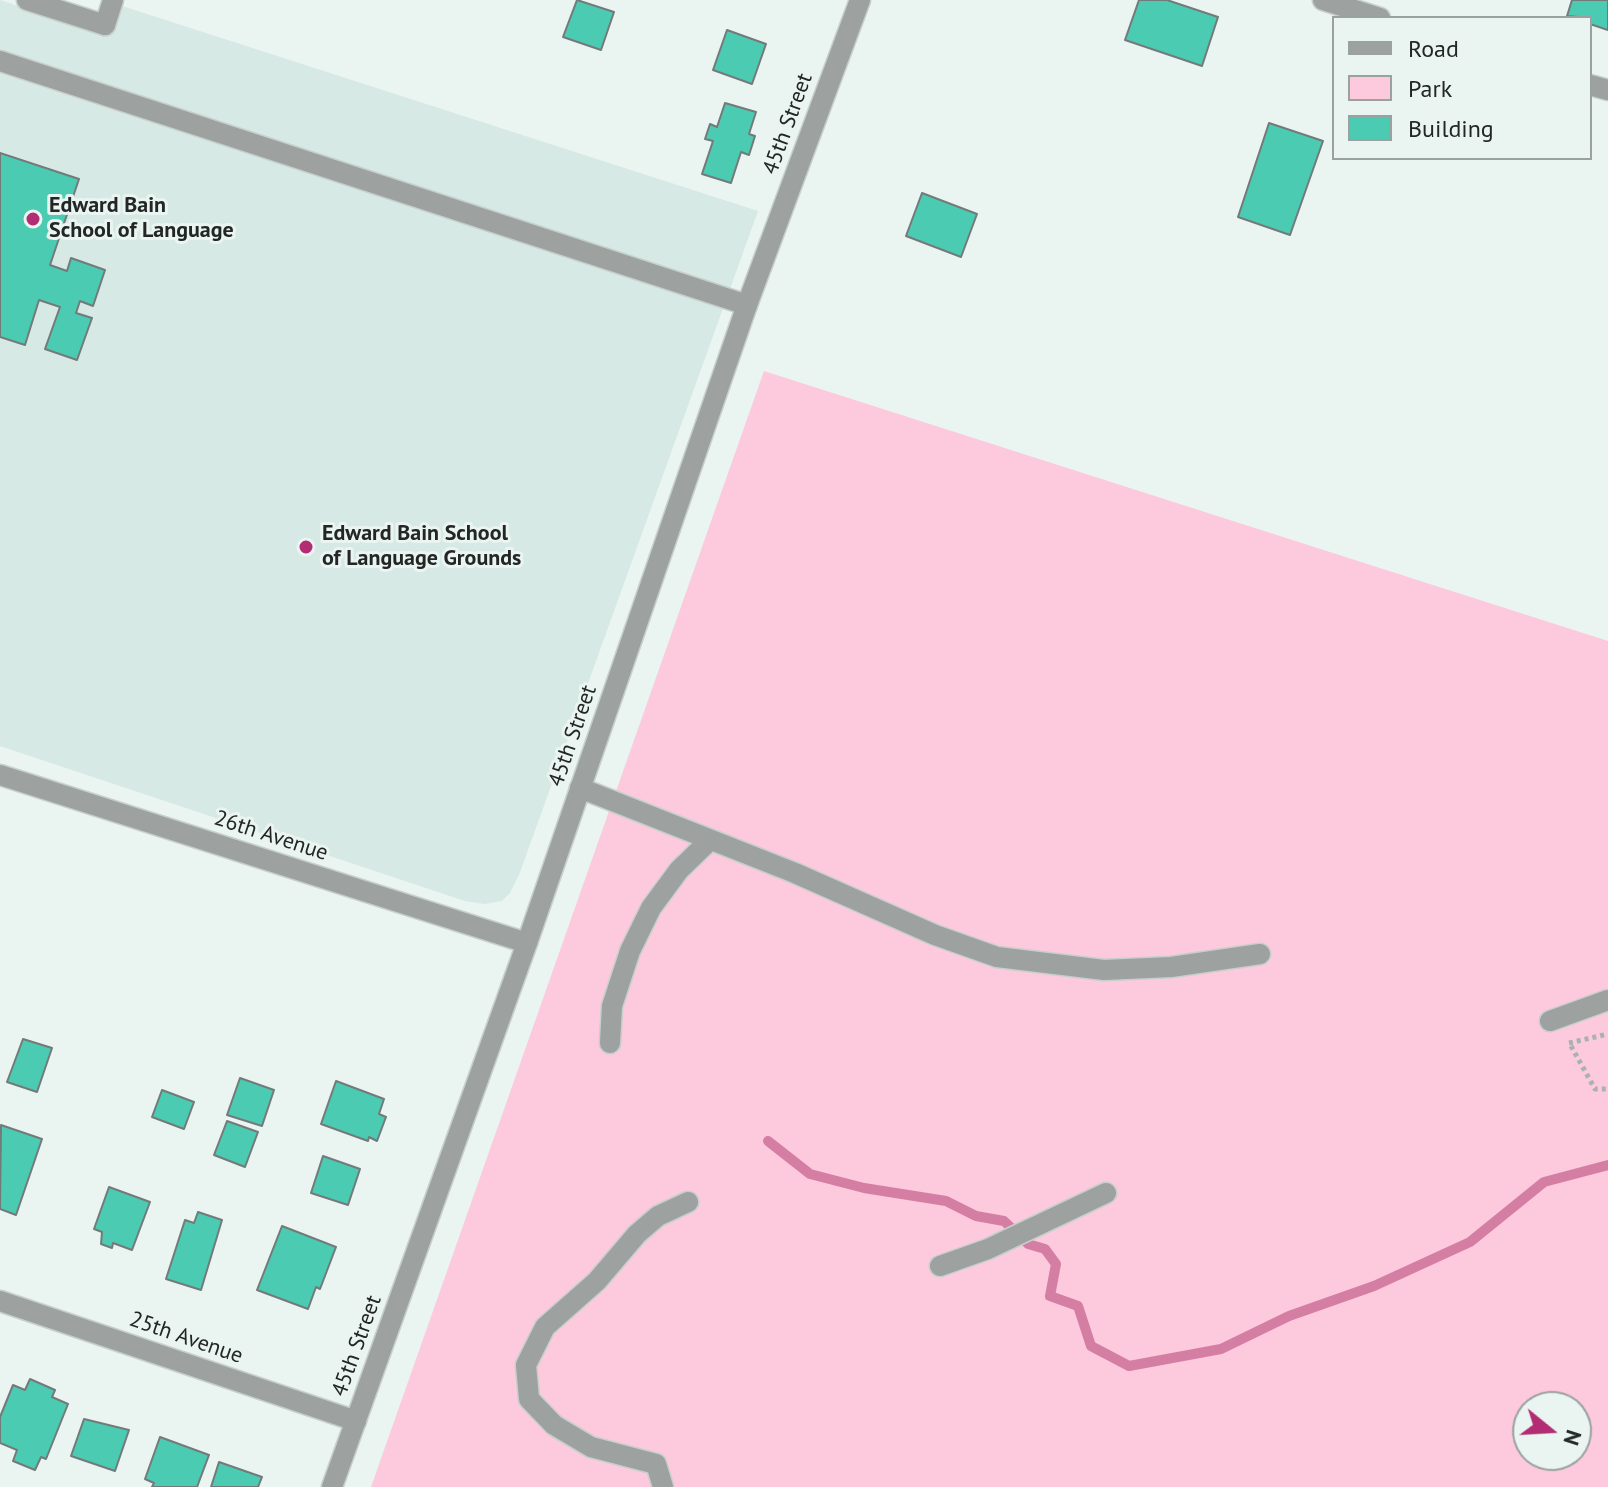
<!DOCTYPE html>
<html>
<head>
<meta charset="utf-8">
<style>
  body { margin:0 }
  #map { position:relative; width:1608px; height:1487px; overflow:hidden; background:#eaf4f1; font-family:"PT Sans",sans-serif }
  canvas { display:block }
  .legend { position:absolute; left:1332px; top:16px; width:260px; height:144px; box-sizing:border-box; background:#eaf4f1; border:2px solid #9aa29f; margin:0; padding:10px 14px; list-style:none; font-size:24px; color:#222625 }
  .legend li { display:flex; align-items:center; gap:16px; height:40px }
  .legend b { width:40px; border:2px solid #9aa29f }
  .north { position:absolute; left:1512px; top:1391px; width:80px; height:80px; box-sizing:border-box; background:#eaf4f1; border:2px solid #9aa29f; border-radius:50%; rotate:108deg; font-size:22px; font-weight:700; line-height:32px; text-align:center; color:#222625 }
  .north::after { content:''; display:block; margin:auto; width:28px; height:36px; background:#b22d73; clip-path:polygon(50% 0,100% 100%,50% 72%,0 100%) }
</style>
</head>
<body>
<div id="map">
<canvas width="1608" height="1487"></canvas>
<ul class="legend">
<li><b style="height:10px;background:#9da1a0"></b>Road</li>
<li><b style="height:22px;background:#fdc9dd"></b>Park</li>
<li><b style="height:22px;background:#4ccbb3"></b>Building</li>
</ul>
<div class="north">N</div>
</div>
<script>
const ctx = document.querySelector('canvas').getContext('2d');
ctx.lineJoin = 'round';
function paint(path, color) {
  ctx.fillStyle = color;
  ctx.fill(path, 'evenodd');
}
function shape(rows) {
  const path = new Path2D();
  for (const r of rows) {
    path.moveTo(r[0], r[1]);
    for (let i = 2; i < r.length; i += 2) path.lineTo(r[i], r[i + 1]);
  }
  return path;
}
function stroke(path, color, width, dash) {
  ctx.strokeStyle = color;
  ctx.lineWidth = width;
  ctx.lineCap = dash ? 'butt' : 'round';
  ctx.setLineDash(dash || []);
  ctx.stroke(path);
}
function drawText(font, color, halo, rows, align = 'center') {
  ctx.font = font + ' "PT Sans",sans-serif';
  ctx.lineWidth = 6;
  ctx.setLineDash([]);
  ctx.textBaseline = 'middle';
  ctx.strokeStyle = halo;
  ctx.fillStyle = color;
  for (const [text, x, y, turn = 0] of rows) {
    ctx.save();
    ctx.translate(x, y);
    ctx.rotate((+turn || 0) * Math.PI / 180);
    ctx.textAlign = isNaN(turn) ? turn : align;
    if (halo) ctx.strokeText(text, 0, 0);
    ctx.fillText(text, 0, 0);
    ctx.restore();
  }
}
paint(shape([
  [0,0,52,17,92,25,119,5,758,211,519,875,510,893,502,901,485,904,465,901,0,746]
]), '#d6e9e4');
paint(shape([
  [764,371,1608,641,1608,1487,371,1487],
  [1528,1407,1576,1407,1576,1455,1528,1455]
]), '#fdc9dd');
stroke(shape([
  [768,1141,810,1174,864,1188,946,1201,976,1216,1004,1221,1028,1244,1045,1249,1056,1264,1050,1296,1078,1306,1091,1346,1129,1366,1221,1349,1289,1316,1374,1286,1470,1242,1544,1182,1608,1165]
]), '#d57ea3', 10);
const building = shape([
  [577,0,614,12,601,50,563,37,577,0],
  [1139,0,1167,0,1218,17,1202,66,1125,40,1139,0],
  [1572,0,1608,0,1608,30,1590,24,1590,18,1567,16,1572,0],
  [727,30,766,44,752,84,713,70,727,30],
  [725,103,756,112,749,134,755,136,749,155,741,152,731,183,702,174,713,141,705,139,710,124,717,127,725,103],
  [1269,123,1323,141,1290,235,1238,217,1269,123],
  [0,153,79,179,50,265,67,271,71,258,105,270,93,306,80,301,76,313,92,318,77,360,45,349,60,307,39,300,25,345,0,337,0,153],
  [922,193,977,214,961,257,906,236,922,193],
  [23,1039,52,1048,37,1092,7,1082,23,1039],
  [240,1078,274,1090,262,1126,227,1115,240,1078],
  [336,1081,384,1099,379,1114,386,1117,377,1141,369,1137,368,1141,321,1124,336,1081],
  [162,1090,194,1102,184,1129,152,1117,162,1090],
  [227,1121,258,1132,245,1167,214,1155,227,1121],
  [1,1125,42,1139,16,1215,0,1209,1,1125],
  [323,1156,360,1169,348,1205,311,1193,323,1156],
  [109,1187,150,1202,132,1250,113,1243,112,1248,101,1244,102,1232,94,1229,109,1187],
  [198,1212,222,1220,201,1290,166,1279,185,1220,194,1223,198,1212],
  [282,1226,336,1247,320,1289,316,1287,308,1309,257,1290,282,1226],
  [30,1379,55,1390,52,1397,68,1404,46,1459,41,1457,35,1470,13,1461,17,1450,0,1443,0,1417,13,1385,25,1390,30,1379],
  [84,1419,129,1430,115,1471,71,1456,84,1419],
  [160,1437,209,1455,197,1487,152,1487,154,1483,145,1479,160,1437],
  [219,1462,262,1477,258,1487,211,1487,219,1462]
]);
paint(building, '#4ccbb3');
stroke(building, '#727b79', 2);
const service = shape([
  [27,0,105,25],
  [0,61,747,305],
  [580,788,795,873,935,935,997,957,1104,970,1171,967,1260,954],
  [1550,1021,1608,1000],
  [610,1043,612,1006,630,951,651,908,679,870,708,842],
  [940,1266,988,1249,1106,1193],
  [663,1487,656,1464,591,1447,554,1425,529,1399,526,1365,545,1327,597,1281,637,1234,658,1216,688,1202]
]);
const minor = shape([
  [1323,0,1380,18],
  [105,25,113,0],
  [1590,85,1608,90],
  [0,775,527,943],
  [0,1301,356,1421]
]);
const tertiary = shape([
  [332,1487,527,943,747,305,860,0]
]);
stroke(service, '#c6cfcc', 23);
stroke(minor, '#c6cfcc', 23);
stroke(tertiary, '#c6cfcc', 23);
stroke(shape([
  [1569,1043,1608,1034],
  [1571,1046,1595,1089,1608,1089]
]), '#aab2af', 5, [4, 4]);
stroke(service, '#9da1a0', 20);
stroke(minor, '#9da1a0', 20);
stroke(tertiary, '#9da1a0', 20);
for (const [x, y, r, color] of [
  [33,219,8,"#b22d73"],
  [306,547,8,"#b22d73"]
]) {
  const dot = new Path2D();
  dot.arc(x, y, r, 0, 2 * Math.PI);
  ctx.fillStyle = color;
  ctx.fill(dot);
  stroke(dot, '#eaf4f1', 3);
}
drawText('22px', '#222625', '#eaf4f1', [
  ["45th Street",788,124,-70],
  ["45th Street",573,736,-71],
  ["26th Avenue",271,836,18],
  ["25th Avenue",186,1338,19],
  ["45th Street",357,1346,-70]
]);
drawText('bold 22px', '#222625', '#eaf4f1', [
  ["Edward Bain",49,206],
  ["School of Language",49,231],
  ["Edward Bain School",322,534],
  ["of Language Grounds",322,559]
], 'left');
</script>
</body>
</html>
